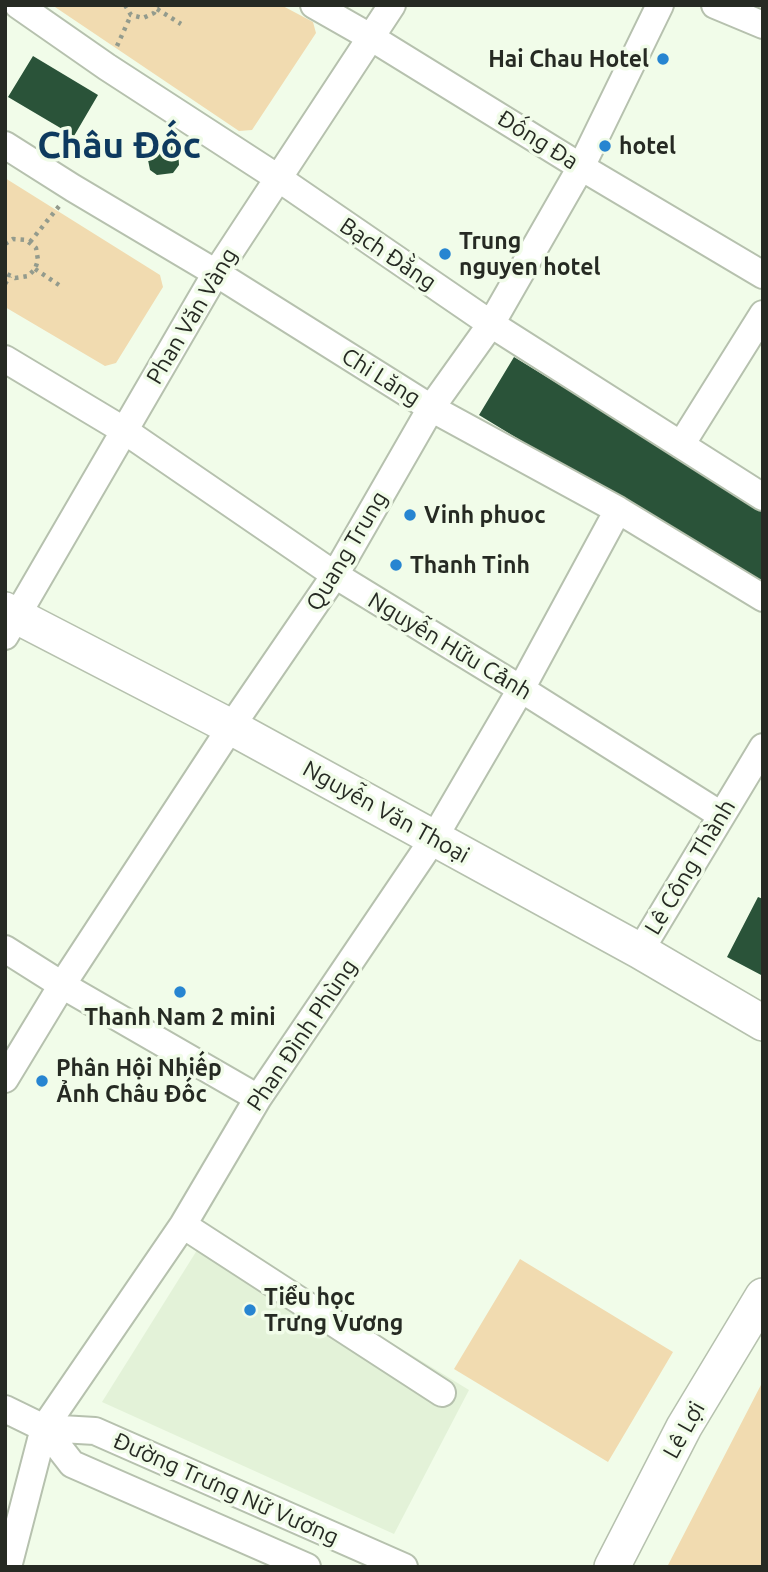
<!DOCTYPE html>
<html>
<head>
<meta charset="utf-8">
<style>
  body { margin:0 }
  #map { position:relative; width:768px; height:1572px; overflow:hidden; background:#f1fce9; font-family:Ubuntu,sans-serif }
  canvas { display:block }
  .frame { position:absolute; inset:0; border:7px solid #262a23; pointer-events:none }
</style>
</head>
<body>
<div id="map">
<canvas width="768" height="1572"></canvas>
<div class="frame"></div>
</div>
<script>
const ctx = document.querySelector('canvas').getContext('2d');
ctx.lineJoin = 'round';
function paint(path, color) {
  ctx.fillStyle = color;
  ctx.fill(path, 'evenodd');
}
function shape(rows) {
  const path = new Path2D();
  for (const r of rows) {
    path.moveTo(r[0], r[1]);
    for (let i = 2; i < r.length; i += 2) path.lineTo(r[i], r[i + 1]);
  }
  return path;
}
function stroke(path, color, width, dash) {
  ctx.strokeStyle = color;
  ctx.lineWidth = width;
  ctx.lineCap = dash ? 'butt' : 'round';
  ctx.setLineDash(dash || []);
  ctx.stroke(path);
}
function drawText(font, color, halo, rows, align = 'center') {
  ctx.font = font + ' Ubuntu,sans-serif';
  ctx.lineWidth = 7;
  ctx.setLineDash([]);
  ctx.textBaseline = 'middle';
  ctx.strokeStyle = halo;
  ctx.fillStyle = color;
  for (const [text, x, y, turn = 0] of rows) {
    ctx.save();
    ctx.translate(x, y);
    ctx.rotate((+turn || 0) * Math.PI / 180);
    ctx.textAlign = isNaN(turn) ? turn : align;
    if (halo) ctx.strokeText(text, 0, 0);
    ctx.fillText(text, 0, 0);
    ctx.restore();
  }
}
paint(shape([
  [209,1231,469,1390,394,1534,102,1402]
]), '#e3f2d8');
paint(shape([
  [52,5,281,5,313,22,316,33,252,130,239,131],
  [5,178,160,275,163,287,116,363,105,366,5,307],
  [520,1259,673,1352,608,1462,454,1369],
  [763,1381,763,1567,667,1567]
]), '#f1dbb0');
paint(shape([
  [33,56,98,95,74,136,8,97],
  [171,144,178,149,179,165,173,173,157,175,150,170,147,155,153,146],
  [514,357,763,509,763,588,479,415],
  [758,897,763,899,763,976,727,957]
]), '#2a5339');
const minor = shape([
  [18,5,107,67,278,178,491,324,763,497],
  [314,5,372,38,581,167,763,275],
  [715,5,763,25],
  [5,145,73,188,216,273,431,408,618,510,763,598],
  [5,359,125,431,335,575,521,689,721,815],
  [681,445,763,314],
  [5,636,216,273,392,5],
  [5,949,62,985,258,1098],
  [640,951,763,747],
  [5,1079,62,985,231,727,335,575,431,408,491,324,581,167,660,5],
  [183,1225,442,1393],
  [5,1409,44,1428,95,1431,404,1567],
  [44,1428,72,1464,307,1567],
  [8,1567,44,1428,183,1225,258,1098,434,838,521,689,618,510]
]);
const major = shape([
  [5,610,231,727,640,951,763,1023],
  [612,1567,684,1427,763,1296]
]);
stroke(minor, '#b6c1ae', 30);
stroke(major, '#b6c1ae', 38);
stroke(shape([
  [125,5,131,15,143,18,154,13,158,5],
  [157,9,181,24],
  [117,46,131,15],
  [30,242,60,205],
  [5,244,13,239,26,240,36,248,38,260,35,269,28,276,15,278,5,273],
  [35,269,59,285],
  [5,284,10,276]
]), '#939b8d', 4.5, [3.5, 5]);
stroke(minor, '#fff', 26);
stroke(major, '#fff', 35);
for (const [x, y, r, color] of [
  [663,59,7,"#2785d1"],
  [605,146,7,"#2785d1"],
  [445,254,7,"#2785d1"],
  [410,515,7,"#2785d1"],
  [396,565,7,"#2785d1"],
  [180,992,7,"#2785d1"],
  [42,1081,7,"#2785d1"],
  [250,1310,7,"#2785d1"]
]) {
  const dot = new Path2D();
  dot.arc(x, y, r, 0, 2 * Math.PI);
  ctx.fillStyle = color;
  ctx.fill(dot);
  stroke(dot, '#f1fce9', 2.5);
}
drawText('bold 23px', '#262a23', '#f1fce9', [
  ["Hai Chau Hotel",649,59,"right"],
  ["hotel",619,146],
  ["Trung",459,241],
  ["nguyen hotel",459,267],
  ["Vinh phuoc",424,515],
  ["Thanh Tinh",410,565],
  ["Thanh Nam 2 mini",180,1017,"center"],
  ["Phân Hội Nhiếp",56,1068],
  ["Ảnh Châu Đốc",56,1094],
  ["Tiểu học",264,1297],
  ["Trưng Vương",264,1323]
], 'left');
drawText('23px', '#262a23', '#f1fce9', [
  ["Đống Đa",538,140,32],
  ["Bạch Đằng",388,254,34],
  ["Phan Văn Vàng",192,316,-59],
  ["Chi Lăng",381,377,32],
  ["Quang Trung",347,551,-59],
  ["Nguyễn Hữu Cảnh",450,646,31],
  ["Nguyễn Văn Thoại",386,812,29],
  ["Lê Công Thành",690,867,-59],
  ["Phan Đình Phùng",302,1035,-56],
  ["Lê Lợi",684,1430,-61],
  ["Đường Trưng Nữ Vương",226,1489,24]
]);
drawText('bold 37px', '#0e3a5f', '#f1fce9', [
  ["Châu Đốc",119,146]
]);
</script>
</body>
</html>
